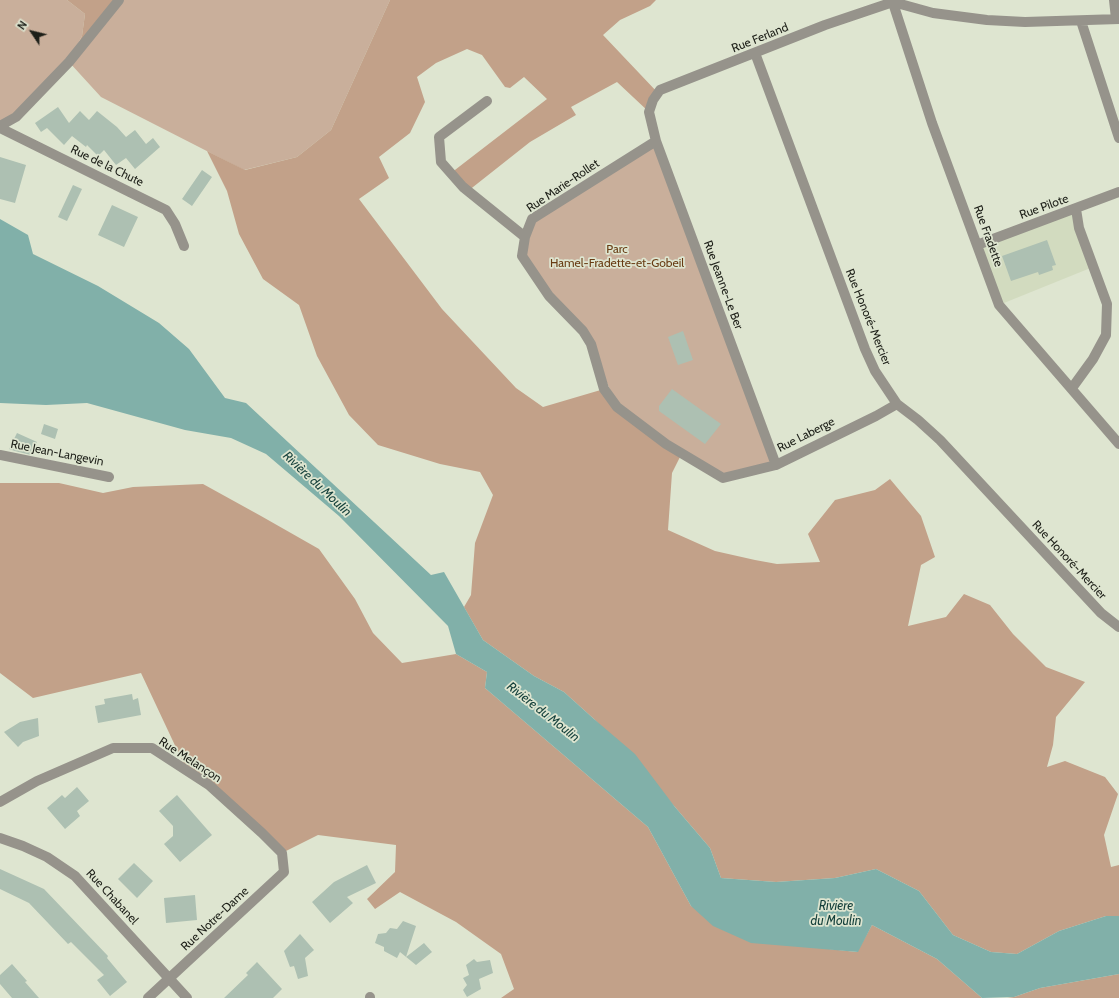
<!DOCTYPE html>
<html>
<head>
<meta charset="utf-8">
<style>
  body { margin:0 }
  #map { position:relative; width:1119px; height:998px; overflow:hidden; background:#dee5d0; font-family:Cabin,sans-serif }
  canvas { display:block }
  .north { position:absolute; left:12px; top:12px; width:40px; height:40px; -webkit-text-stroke:3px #dee5d0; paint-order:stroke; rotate:305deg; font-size:11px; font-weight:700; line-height:16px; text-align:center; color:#1d1f18 }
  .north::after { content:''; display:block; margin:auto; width:14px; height:18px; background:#1d1f18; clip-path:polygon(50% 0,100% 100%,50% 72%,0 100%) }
</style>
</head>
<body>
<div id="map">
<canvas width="1119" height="998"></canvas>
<div class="north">N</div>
</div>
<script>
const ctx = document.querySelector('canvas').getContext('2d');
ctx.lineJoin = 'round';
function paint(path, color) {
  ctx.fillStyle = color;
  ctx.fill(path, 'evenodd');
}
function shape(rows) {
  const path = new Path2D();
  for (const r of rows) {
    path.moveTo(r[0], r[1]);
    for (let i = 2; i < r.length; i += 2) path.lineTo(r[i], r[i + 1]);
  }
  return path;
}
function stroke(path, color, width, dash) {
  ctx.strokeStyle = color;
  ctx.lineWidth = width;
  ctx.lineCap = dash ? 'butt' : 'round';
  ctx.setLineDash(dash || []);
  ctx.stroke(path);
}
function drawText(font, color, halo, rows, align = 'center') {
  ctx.font = font + ' Cabin,sans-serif';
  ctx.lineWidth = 3.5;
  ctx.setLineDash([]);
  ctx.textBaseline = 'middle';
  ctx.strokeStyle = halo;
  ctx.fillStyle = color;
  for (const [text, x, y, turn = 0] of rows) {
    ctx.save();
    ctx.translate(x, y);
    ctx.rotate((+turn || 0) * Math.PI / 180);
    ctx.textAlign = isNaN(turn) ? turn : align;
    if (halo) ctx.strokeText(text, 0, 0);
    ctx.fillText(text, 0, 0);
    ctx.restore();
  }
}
paint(shape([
  [1076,209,1093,267,999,305,977,245]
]), '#d2dbbf');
paint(shape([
  [0,0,67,0,85,14,82,36,70,59,119,0,390,0,331,130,297,157,244,170,101,97,69,62,0,126],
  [656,141,776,465,723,478,617,407,591,344,522,256,532,219]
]), '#c9af9b');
paint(shape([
  [67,0,119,0,69,62,82,36,85,14],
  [390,0,656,0,650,6,620,20,603,35,658,93,649,112,617,82,571,107,576,115,530,142,468,191,451,173,547,99,524,77,510,88,505,87,482,55,467,49,436,63,417,77,425,102,410,133,379,157,389,178,359,199,442,309,516,388,543,407,604,389,617,407,682,453,672,473,668,530,715,551,755,560,777,564,820,562,808,534,835,500,875,490,890,479,921,516,935,557,921,565,908,626,946,617,964,594,990,605,1013,634,1046,667,1085,682,1056,717,1053,745,1047,767,1065,761,1105,777,1118,794,1104,835,1111,867,1119,865,1119,916,1106,916,1059,931,1017,954,991,952,953,935,919,891,876,869,835,878,776,882,721,878,710,848,675,807,594,719,564,692,534,676,483,640,464,607,471,595,475,543,493,495,480,472,440,464,378,445,349,415,317,356,299,305,263,279,239,234,227,191,207,151,245,170,297,157,331,130],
  [0,483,59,483,103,493,133,487,203,484,261,516,319,549,355,599,373,633,402,663,456,654,487,672,485,688,648,827,691,906,829,949,857,952,872,925,937,959,982,998,501,998,514,989,501,954,456,922,400,892,375,909,367,899,395,872,396,845,318,835,282,853,187,771,141,673,33,698,0,673],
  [1119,974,1119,998,1007,998,1014,997,1040,988]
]), '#c2a189');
paint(shape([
  [0,219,28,235,33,254,98,286,159,323,189,349,225,398,246,403,431,575,444,572,483,640,534,676,564,692,594,719,635,754,675,807,710,848,721,878,776,882,835,878,876,869,919,891,953,935,991,952,1017,954,1059,931,1106,916,1119,916,1119,974,1040,988,1014,997,982,998,937,959,872,925,858,952,751,943,713,926,691,906,648,827,485,688,487,672,456,654,448,626,339,516,266,454,231,438,185,430,87,403,46,405,0,403]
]), '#81b0a9');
paint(shape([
  [58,107,69,123,80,111,89,120,97,111,117,127,126,137,135,130,146,144,153,138,160,147,135,169,126,158,116,165,104,150,98,156,87,145,86,147,72,136,64,145,47,128,41,132,35,123],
  [0,157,26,165,15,203,0,199],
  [202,170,212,177,192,206,182,199],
  [73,185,82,189,67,221,58,217],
  [112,205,138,217,124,247,98,235],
  [1047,240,1056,265,1052,266,1053,270,1039,275,1038,272,1011,281,1002,256],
  [683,331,693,360,678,365,668,337],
  [672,389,721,424,705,444,659,411,659,406],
  [44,424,58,429,55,439,41,434],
  [17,433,37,442,31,455,15,451,9,449],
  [132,694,133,700,138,698,141,715,98,723,95,706,105,704,104,699],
  [38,718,39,736,23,742,18,747,4,732,20,722],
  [77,787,89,801,77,811,80,816,65,829,47,808,62,795,65,798],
  [177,795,212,835,180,862,164,844,173,836,173,826,159,811],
  [134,863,153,881,137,898,118,879],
  [367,865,376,883,347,897,353,903,330,923,312,902,334,882],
  [0,869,44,889,108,956,107,958,127,982,110,996,97,980,104,975,71,942,68,944,29,903,0,889],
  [195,895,197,920,166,923,164,898],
  [403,921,416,926,406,957,424,943,432,952,416,965,400,952,397,958,384,951,384,947,375,943,378,934,386,933,390,928,397,929],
  [300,934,314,950,305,958,308,976,298,979,294,966,290,967,284,951],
  [474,959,477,962,490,960,493,973,479,979,481,989,467,997,463,990,467,985,463,978,469,975,466,965],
  [257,962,282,989,273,998,224,998,248,975,246,973],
  [12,964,27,981,25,982,39,998,12,998,0,984,0,975]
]), '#adc0b2');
stroke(shape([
  [892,0,932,123,999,305,1119,444],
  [1114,0,1116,19],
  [893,2,933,13,987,20,1025,22,1119,19],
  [1081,21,1119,138],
  [755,53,865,349,875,371,897,404,918,420,940,440,1101,613,1119,627],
  [487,101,439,137,441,162,463,187,525,237],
  [0,126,16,117,69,62,119,0],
  [0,128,166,210,175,224,184,246],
  [656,141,532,219,525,237,522,256,549,296,583,331,591,344,604,389,617,407,666,444,723,478,776,465,876,416,897,404],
  [977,245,1119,192],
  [1072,388,1093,359,1106,335,1107,304,1079,228,1076,209],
  [0,455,109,477],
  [776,465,656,141,649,112,653,100,660,90,825,25,893,2],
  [0,802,37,781,113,748,152,748,209,785,262,833,282,853,284,872,148,998],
  [0,838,23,846,47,857,75,876,187,998],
  [370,998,370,997]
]), '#96938b', 10);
drawText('12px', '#1d1f18', '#dee5d0', [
  ["Rue Ferland",760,38,-22],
  ["Rue de la Chute",107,166,26],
  ["Rue Marie-Rollet",563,186,-34],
  ["Rue Pilote",1044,207,-20],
  ["Rue Fradette",988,236,70],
  ["Rue Jeanne-Le Ber",723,285,70],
  ["Rue Honoré-Mercier",868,317,68],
  ["Rue Laberge",806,435,-27],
  ["Rue Jean-Langevin",57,453,11],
  ["Rue Honoré-Mercier",1069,560,47],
  ["Rue Melançon",190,760,33],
  ["Rue Chabanel",112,897,47],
  ["Rue Notre-Dame",215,919,-43]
]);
drawText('12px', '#683c13', '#dee5d0', [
  ["Parc",617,249],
  ["Hamel-Fradette-et-Gobeil",617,263]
]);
drawText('italic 13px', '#133f3a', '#dee5d0', [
  ["Rivière du Moulin",317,484,43],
  ["Rivière du Moulin",543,712,38],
  ["Rivière",836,906],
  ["du Moulin",836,921]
]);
</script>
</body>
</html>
